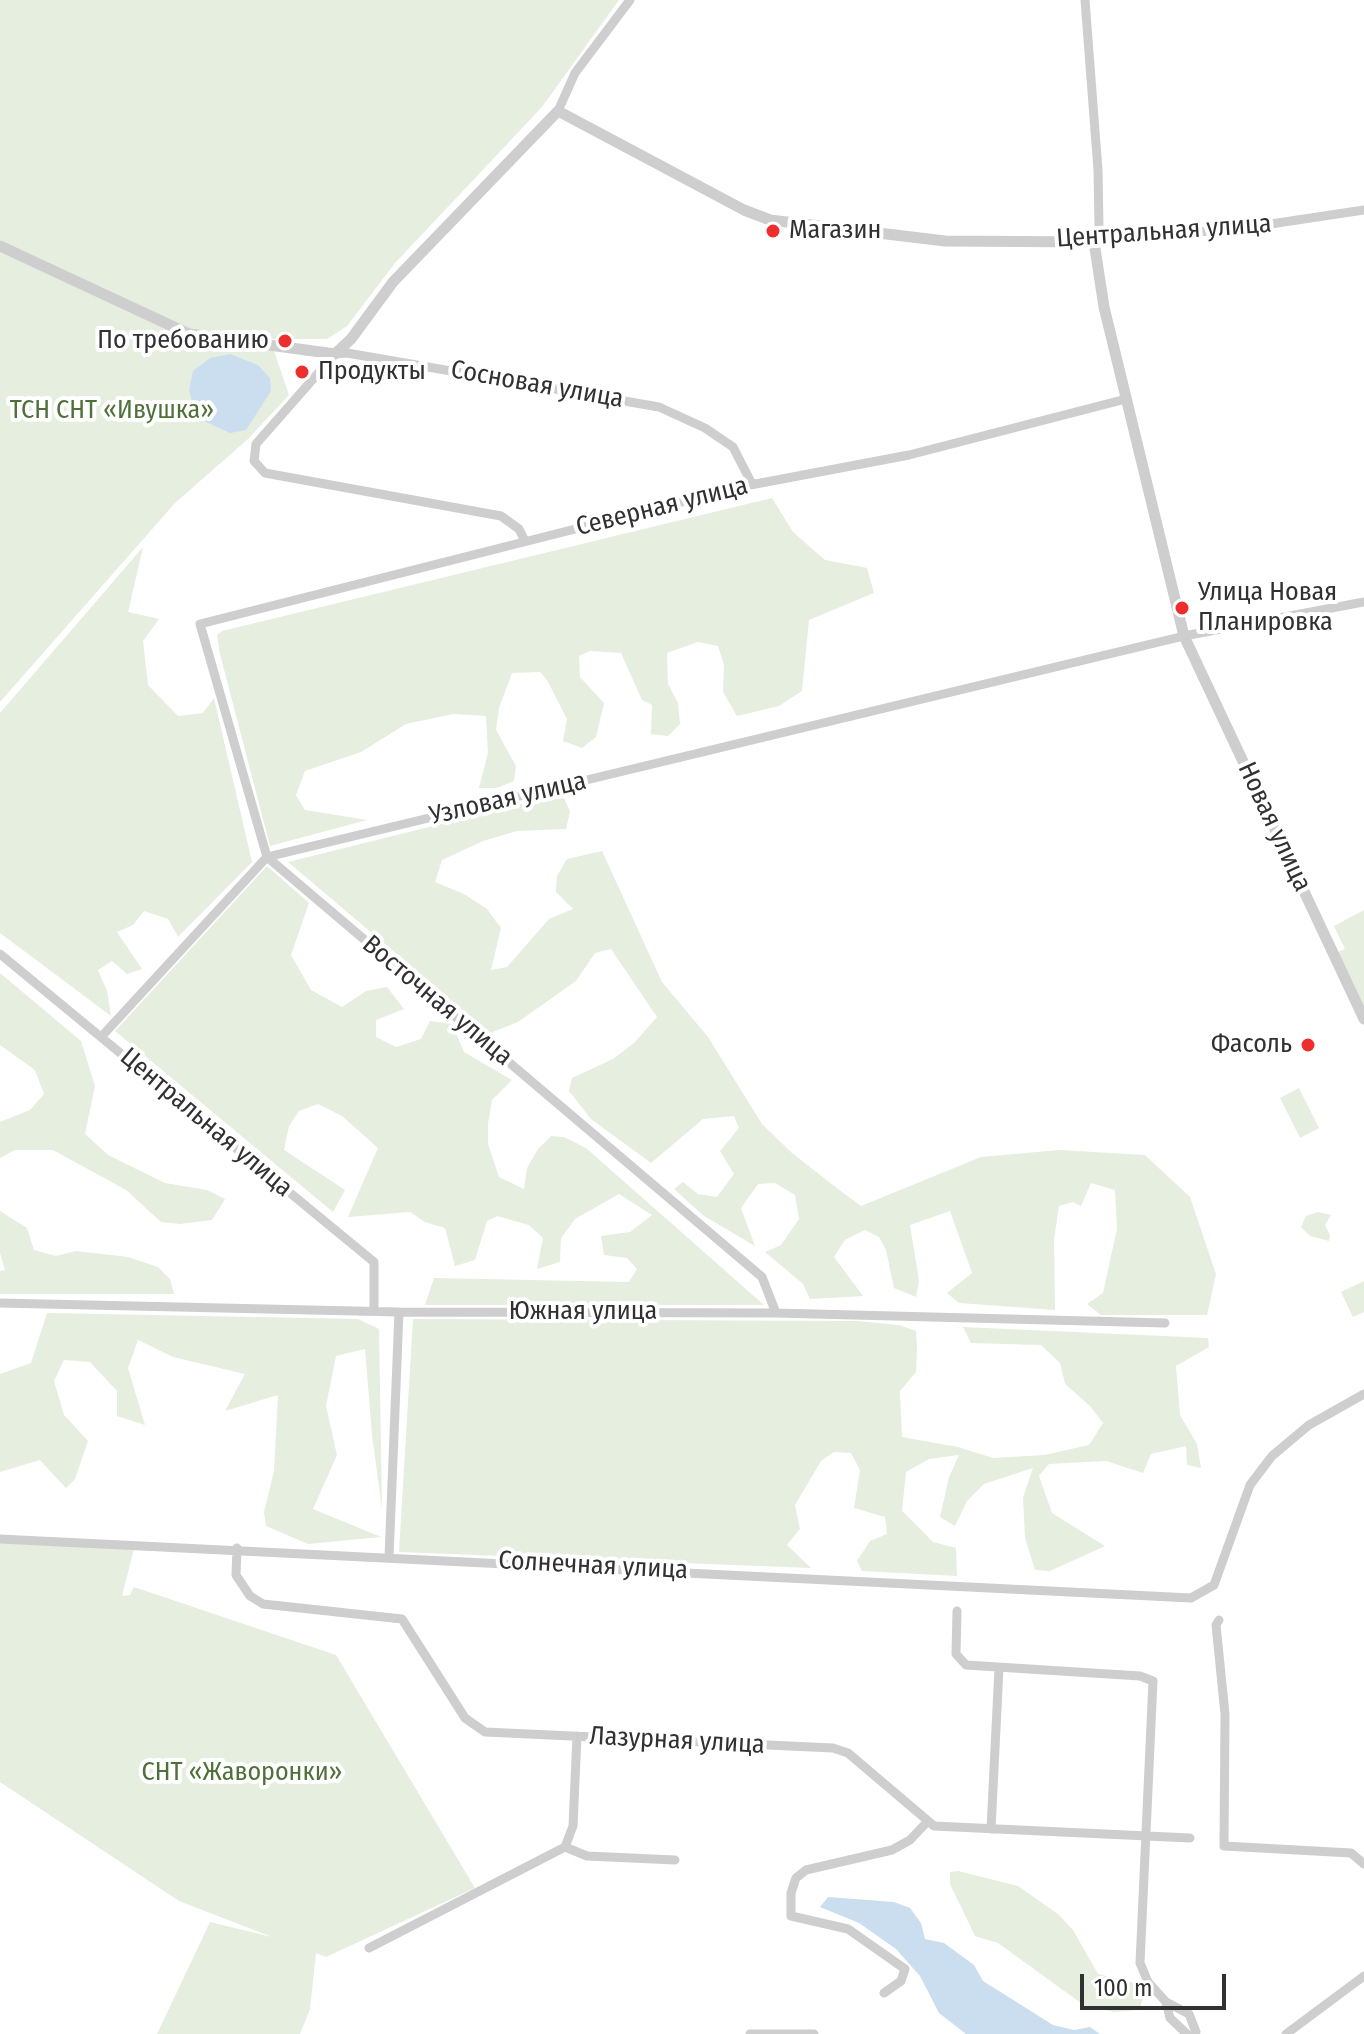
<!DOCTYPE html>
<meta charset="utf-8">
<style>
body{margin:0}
#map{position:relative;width:1364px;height:2034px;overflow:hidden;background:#fff;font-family:"Fira Sans Condensed",sans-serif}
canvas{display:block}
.scale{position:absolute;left:1080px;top:1974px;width:146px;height:36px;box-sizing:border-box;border:4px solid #313131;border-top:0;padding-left:10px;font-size:24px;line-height:28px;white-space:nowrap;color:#313131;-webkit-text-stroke:6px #fff;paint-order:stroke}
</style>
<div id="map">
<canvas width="1364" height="2034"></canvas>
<div class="scale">100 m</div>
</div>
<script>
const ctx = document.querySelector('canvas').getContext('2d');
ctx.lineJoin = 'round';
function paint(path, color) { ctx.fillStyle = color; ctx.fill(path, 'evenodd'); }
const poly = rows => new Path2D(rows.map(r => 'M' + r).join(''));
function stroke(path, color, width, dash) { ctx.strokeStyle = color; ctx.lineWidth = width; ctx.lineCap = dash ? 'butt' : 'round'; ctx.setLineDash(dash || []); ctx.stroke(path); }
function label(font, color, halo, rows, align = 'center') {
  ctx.font = font + ' "Fira Sans Condensed",sans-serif'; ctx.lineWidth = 8; ctx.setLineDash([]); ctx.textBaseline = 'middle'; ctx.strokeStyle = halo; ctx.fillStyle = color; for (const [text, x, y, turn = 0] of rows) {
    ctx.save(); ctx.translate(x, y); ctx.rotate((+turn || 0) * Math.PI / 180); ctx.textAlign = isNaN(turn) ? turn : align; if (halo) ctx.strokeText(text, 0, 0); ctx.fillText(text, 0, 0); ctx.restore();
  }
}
paint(poly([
 [0,0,619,0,542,107,395,263,347,326,327,339,270,339,289,395,248,439,175,503,0,702],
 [772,498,793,532,825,560,867,568,874,593,809,620,802,691,779,706,737,716,723,692,724,665,718,646,698,642,667,653,668,684,678,703,680,724,668,736,651,734,652,705,642,700,621,653,590,651,579,656,580,677,604,703,596,737,582,748,563,741,567,719,547,680,540,672,512,673,499,708,496,730,516,766,514,781,497,788,479,788,488,753,486,716,453,714,406,724,361,752,305,771,296,795,305,810,367,820,270,846,220,654,217,635,222,631],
 [143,547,128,612,159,619,143,641,148,685,178,716,203,713,214,698,252,862,178,937,168,919,144,911,133,925,117,932,142,969,127,974,112,961,98,970,107,991,111,1016,0,933,0,713],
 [562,794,570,811,566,829,517,831,483,841,442,860,435,882,464,894,487,909,501,928,491,970,507,967,549,919,573,909,556,892,557,876,567,859,602,851,662,982,708,1037,762,1124,792,1153,838,1189,861,1206,981,1157,1059,1150,1145,1155,1190,1197,1216,1274,1207,1315,1101,1315,1087,1304,1103,1293,1117,1229,1115,1190,1091,1183,1081,1206,1073,1202,1059,1206,1054,1240,1055,1310,959,1303,947,1293,972,1273,950,1211,910,1225,919,1281,916,1297,894,1288,886,1250,879,1237,865,1230,845,1240,834,1257,863,1296,810,1299,803,1284,765,1252,781,1245,799,1219,795,1195,775,1183,758,1184,741,1208,755,1246,704,1216,674,1189,683,1182,698,1194,717,1197,734,1174,720,1151,739,1128,734,1116,703,1119,651,1163,591,1119,569,1091,572,1078,613,1059,634,1043,657,1017,611,949,595,953,576,981,518,1022,490,1033,288,862],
 [267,866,309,903,291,955,311,990,342,1007,366,991,387,987,404,1009,376,1020,376,1037,396,1047,421,1039,430,1021,452,1024,464,1052,512,1080,492,1100,488,1124,488,1144,499,1177,524,1189,527,1168,538,1149,551,1136,564,1137,586,1148,764,1305,425,1305,434,1278,629,1282,637,1269,627,1258,604,1255,601,1236,630,1232,652,1215,619,1194,575,1219,561,1238,560,1262,537,1269,543,1238,529,1225,497,1216,487,1221,475,1260,455,1266,445,1228,425,1222,410,1212,348,1217,378,1148,342,1116,318,1104,299,1111,289,1126,284,1150,345,1190,333,1212,115,1031],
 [1364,910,1364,1009,1338,952,1345,949,1334,926],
 [0,973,81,1041,95,1086,85,1134,108,1155,165,1183,207,1190,225,1199,212,1220,180,1224,161,1222,126,1190,53,1150,15,1150,0,1158,0,1122,30,1110,44,1094,35,1070,0,1045],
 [1299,1088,1319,1128,1300,1138,1280,1098],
 [0,1211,27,1228,34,1250,56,1256,76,1251,128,1257,158,1267,170,1279,174,1294,0,1294,0,1271,5,1270,0,1253],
 [1318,1212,1331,1215,1325,1225,1330,1235,1329,1241,1310,1236,1301,1227,1306,1216],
 [1364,1281,1364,1312,1353,1317,1341,1292],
 [47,1313,358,1319,379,1329,382,1509,372,1435,365,1349,336,1356,326,1406,337,1455,313,1509,381,1537,308,1544,266,1526,264,1512,274,1471,278,1395,225,1411,245,1374,173,1357,138,1340,128,1368,145,1425,117,1416,117,1391,90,1362,64,1360,54,1381,64,1415,88,1441,75,1479,66,1488,40,1460,0,1472,0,1374,31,1363],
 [413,1319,856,1321,899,1325,916,1331,917,1348,916,1372,900,1391,902,1437,958,1447,993,1458,1044,1455,1089,1445,1103,1423,1090,1406,1065,1384,1060,1363,1041,1345,971,1343,963,1327,1208,1338,1209,1347,1176,1366,1180,1415,1197,1444,1201,1468,1187,1465,1186,1446,1151,1454,1143,1473,1106,1461,1049,1464,1039,1476,1052,1513,1105,1546,1050,1571,1035,1570,1025,1538,1023,1497,1033,1468,984,1484,967,1501,955,1526,940,1517,949,1477,959,1455,929,1459,906,1472,902,1511,933,1542,956,1548,957,1576,862,1571,857,1561,870,1541,887,1534,885,1517,854,1508,860,1470,851,1453,834,1452,821,1461,795,1505,800,1529,787,1545,811,1568,399,1552],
 [0,1543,134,1549,122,1596,130,1595,134,1587,336,1655,475,1888,326,1957,316,1953,310,2009,300,2034,157,2034,210,1922,272,1937,179,1901,0,1782],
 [958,1871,1018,1886,1058,1914,1073,1930,1098,1974,1139,1984,1144,1996,1139,2010,1114,2012,1085,2006,998,1943,975,1936,950,1884,950,1872]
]), '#e6eedf');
paint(poly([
 [230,354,258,365,270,378,271,391,246,430,230,433,206,422,194,410,189,390,193,371,210,358],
 [828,1897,894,1902,910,1908,921,1923,925,1939,944,1943,974,1965,983,1981,1053,2025,1074,2030,1090,2027,1100,2034,966,2034,939,2013,920,1976,896,1949,859,1923,820,1907]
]), '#cadeef');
stroke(poly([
 [1085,0,1098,170,1099,227,1094,242],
 [558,111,575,73,630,0],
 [1094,242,1251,227,1364,210],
 [525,541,519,529,501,516,265,473,254,461,256,444,335,354,347,353,659,407,705,428,733,447,752,484],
 [0,954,374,1262,374,1311],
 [102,1036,267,857,1184,636,1364,602],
 [0,1303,399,1312,776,1313,1165,1323],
 [776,1313,762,1277,267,857,200,624,745,486,909,455,1126,399],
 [0,1539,1191,1598,1214,1585,1250,1485,1272,1456,1309,1425,1364,1394],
 [237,1548,236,1575,250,1596,263,1604,402,1619,465,1718,485,1732,833,1748,848,1753,934,1826,1190,1838],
 [389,1557,399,1312],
 [957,1611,956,1654,966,1665,1140,1676,1153,1681,1140,1963,1148,1982,1166,2002,1170,2018,1187,2034],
 [1219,1620,1216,1625,1225,1714,1224,1846,1351,1853,1364,1864],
 [991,1829,999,1668],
 [565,1847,587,1856,675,1860],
 [369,1948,565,1847,573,1826,577,1736],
 [884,1993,901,1981,905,1969,848,1929,791,1916,791,1893,796,1878,806,1870,892,1850,910,1840,927,1822],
 [1166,2002,1189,2014,1196,2032,1194,2034],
 [750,2034,814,2034],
 [1286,2034,1364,1976]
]), '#cecece', 9);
stroke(poly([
 [0,246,189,334,335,354,351,339,393,282,558,111,744,210,770,220,945,241,1094,242,1104,307,1184,636,1364,1019]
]), '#cecece', 11);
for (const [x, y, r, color] of [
 [773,231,8,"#ee2d2d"],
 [285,341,8,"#ee2d2d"],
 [302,372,8,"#ee2d2d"],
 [1182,608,8,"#ee2d2d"],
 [1308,1045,8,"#ee2d2d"]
]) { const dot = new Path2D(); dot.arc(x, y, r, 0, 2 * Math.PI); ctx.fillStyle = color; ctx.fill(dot); stroke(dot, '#fff', 3); }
label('26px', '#313131', '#fff', [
 ["Магазин",789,231],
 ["По требованию",269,341,"right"],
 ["Продукты",318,372],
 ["Улица Новая",1198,593],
 ["Планировка",1198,623],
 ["Фасоль",1292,1045,"right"]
], 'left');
label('26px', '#313131', '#fff', [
 ["Центральная улица",1164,232,-4],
 ["Сосновая улица",537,385,10],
 ["Северная улица",662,507,-14],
 ["Узловая улица",508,799,-13],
 ["Новая улица",1274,827,65],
 ["Восточная улица",437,1001,40],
 ["Центральная улица",206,1123,40],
 ["Южная улица",583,1312],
 ["Солнечная улица",593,1566,3],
 ["Лазурная улица",677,1741,3]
]);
label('26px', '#50703b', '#fff', [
 ["ТСН СНТ «Ивушка»",112,411],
 ["СНТ «Жаворонки»",242,1773]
]);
</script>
